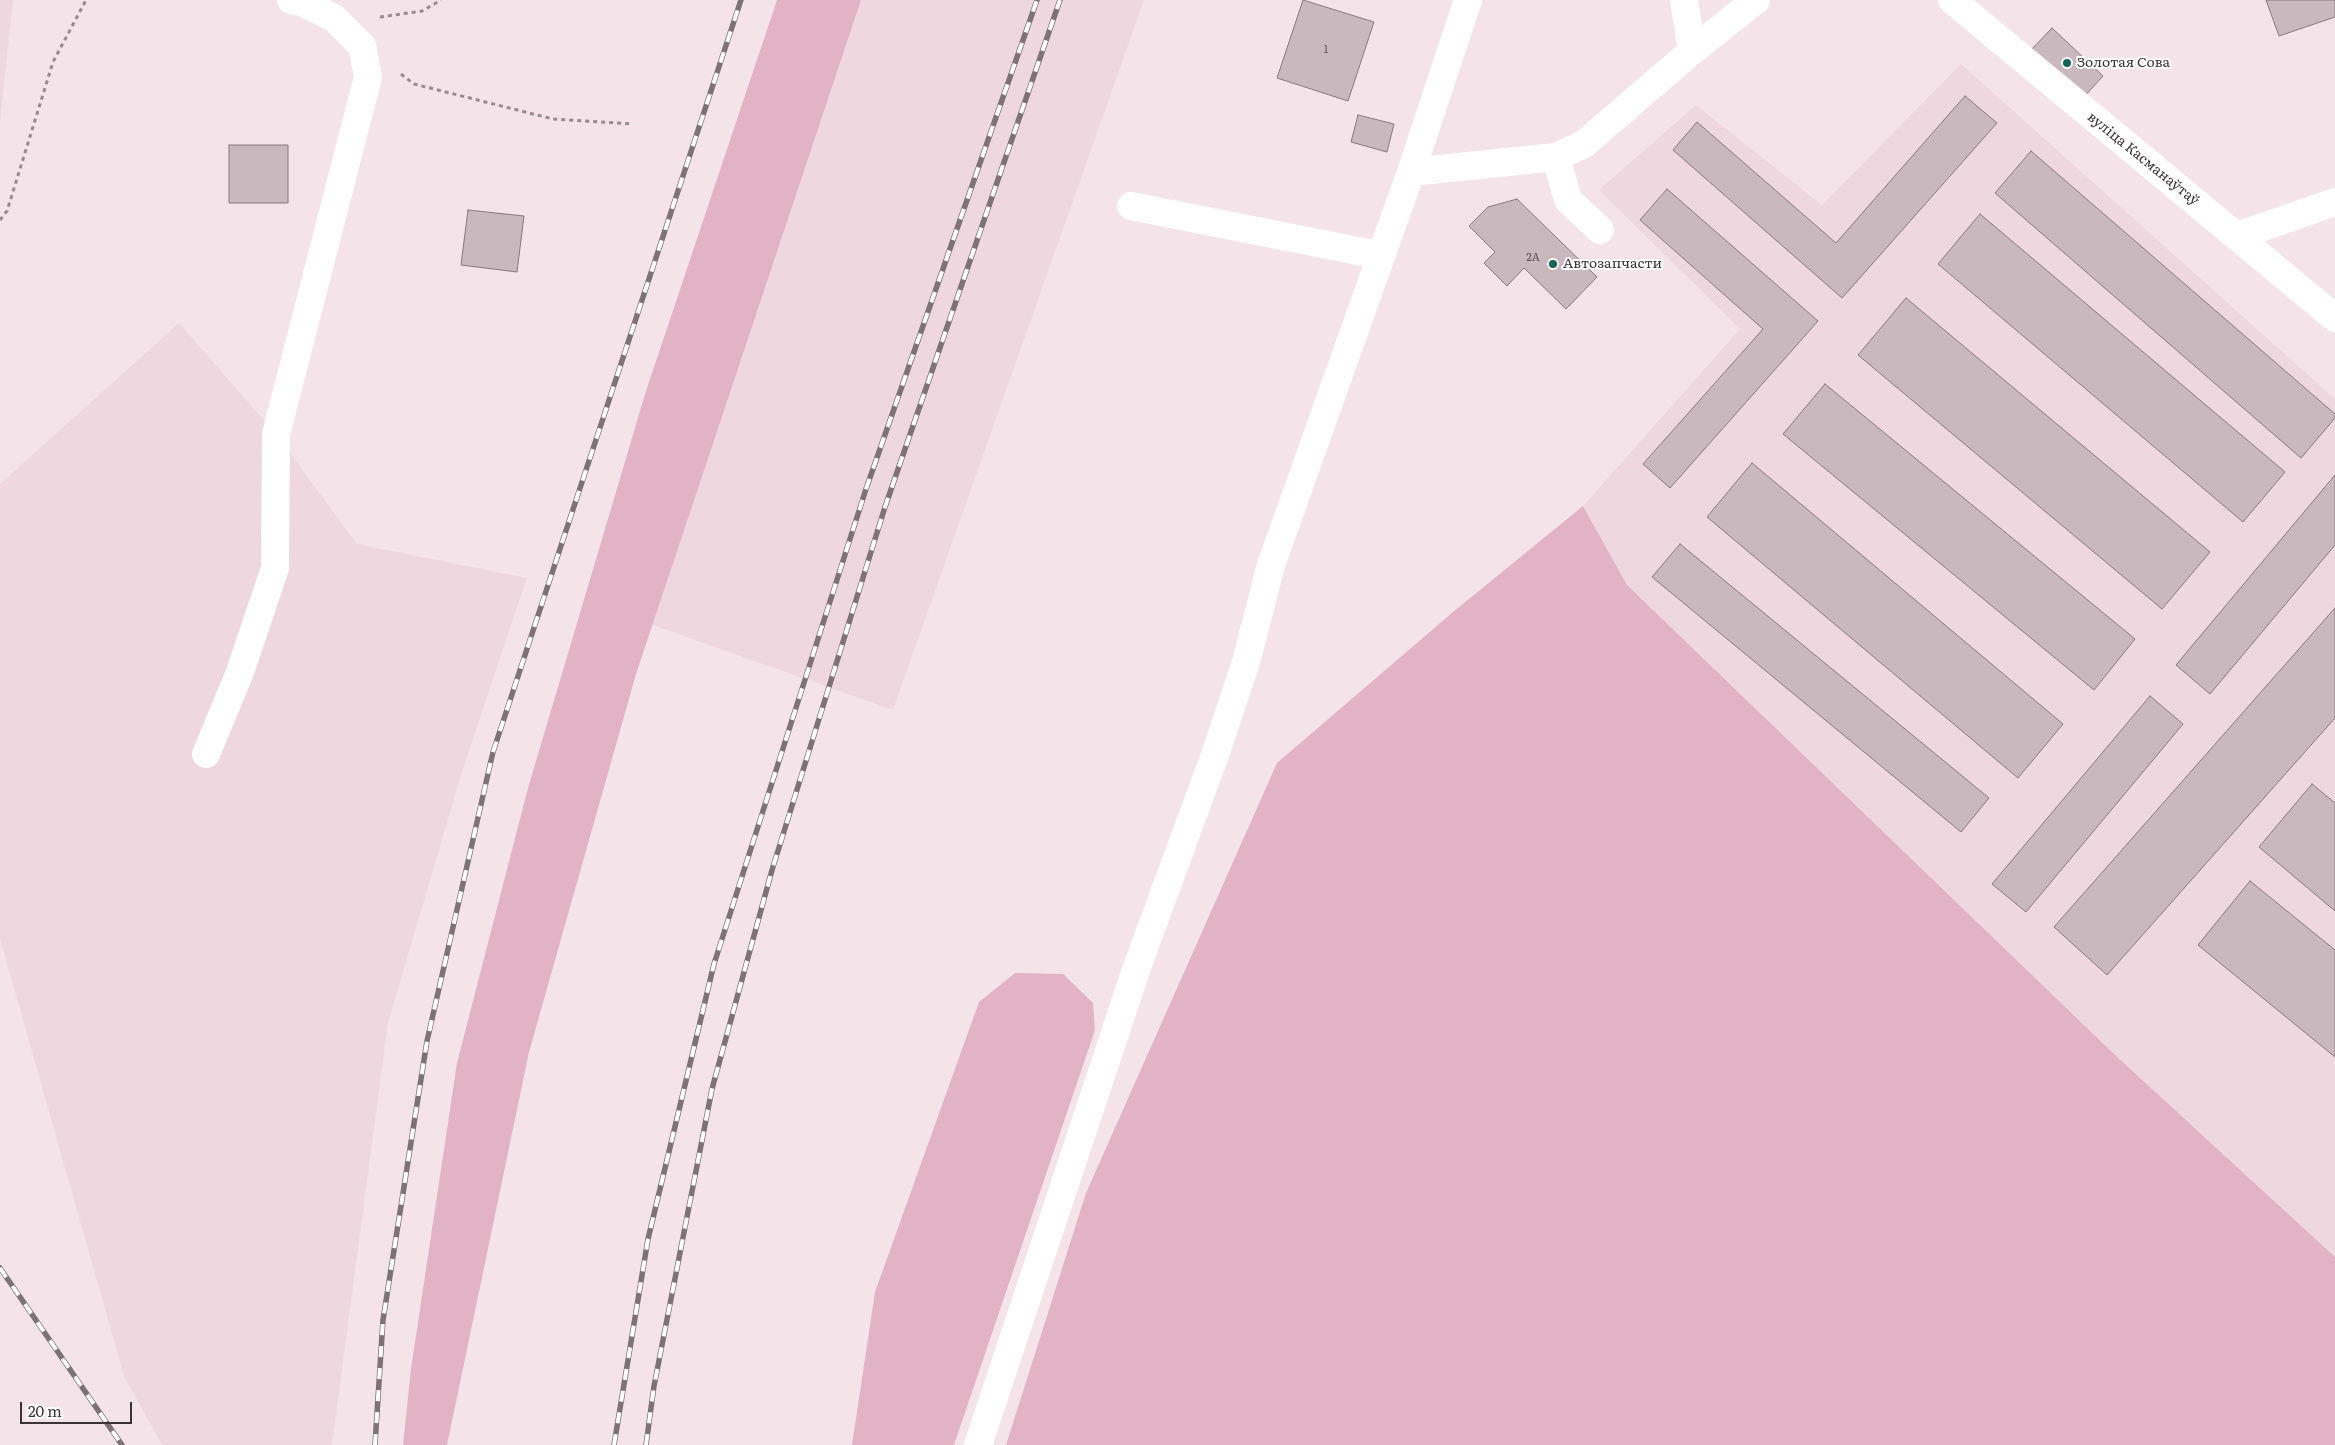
<!DOCTYPE html>
<meta charset="utf-8">
<style>
body{margin:0}
#map{position:relative;width:2335px;height:1445px;overflow:hidden;background:#f4e4ea;font-family:Literata,serif}
canvas{display:block}
.scale{position:absolute;left:20px;top:1402px;width:112px;height:22px;box-sizing:border-box;border:2px solid #3a3436;border-top:0;padding-left:6px;font-size:15px;line-height:18px;white-space:nowrap;color:#3a3436;-webkit-text-stroke:4px #fff;paint-order:stroke}
</style>
<div id="map">
<canvas width="2335" height="1445"></canvas>
<div class="scale">20 m</div>
</div>
<script>
const ctx = document.querySelector('canvas').getContext('2d');
ctx.lineJoin = 'round';
function paint(path, color) { ctx.fillStyle = color; ctx.fill(path, 'evenodd'); }
const poly = rows => new Path2D(rows.map(r => 'M' + r).join(''));
function stroke(path, color, width, dash) { ctx.strokeStyle = color; ctx.lineWidth = width; ctx.lineCap = dash ? 'butt' : 'round'; ctx.setLineDash(dash || []); ctx.stroke(path); }
function label(font, color, halo, rows, align = 'center') {
  ctx.font = font + ' Literata,serif'; ctx.lineWidth = 4; ctx.setLineDash([]); ctx.textBaseline = 'middle'; ctx.strokeStyle = halo; ctx.fillStyle = color; for (const [text, x, y, turn = 0] of rows) {
    ctx.save(); ctx.translate(x, y); ctx.rotate((+turn || 0) * Math.PI / 180); ctx.textAlign = isNaN(turn) ? turn : align; if (halo) ctx.strokeText(text, 0, 0); ctx.fillText(text, 0, 0); ctx.restore();
  }
}
paint(poly([
 [0,0,13,0,0,123],
 [826,0,1144,0,893,710,610,610],
 [1961,64,2335,399,2335,1257,2114,1054,1627,585,1583,506,1740,329,1599,190,1696,105,1822,205],
 [179,323,276,434,357,544,527,578,462,772,388,1023,332,1445,162,1445,124,1376,0,939,0,484]
]), '#efd7e0');
paint(poly([
 [777,0,861,0,636,674,529,1052,447,1445,403,1445,411,1369,457,1063,528,788,646,391],
 [1583,506,1627,585,2114,1054,2335,1257,2335,1445,1006,1445,1086,1193,1277,763,1453,612],
 [1015,973,1063,974,1093,1003,1095,1030,954,1445,852,1445,875,1292,979,1002]
]), '#e1b3c4');
const building = poly([
 [1303,0,1374,22,1348,101,1277,78,1303,0],
 [2266,0,2335,0,2335,17,2279,36,2266,0],
 [2052,28,2103,76,2082,99,2031,50,2052,28],
 [1965,96,1997,123,1842,298,1673,150,1697,122,1836,243,1965,96],
 [1358,115,1394,124,1387,152,1351,142,1358,115],
 [229,145,288,145,288,203,229,203,229,145],
 [2031,151,2335,414,2335,418,2301,458,1995,193,2031,151],
 [1667,189,1818,321,1670,488,1643,464,1763,329,1640,220,1667,189],
 [1517,199,1597,277,1566,309,1524,268,1507,286,1484,263,1495,252,1469,226,1488,207,1517,199],
 [468,210,524,216,517,272,461,265,468,210],
 [1980,214,2285,472,2243,522,1938,264,1980,214],
 [1906,298,2210,552,2162,609,1858,355,1906,298],
 [1825,384,2135,639,2094,690,1783,434,1825,384],
 [1752,463,2063,724,2018,778,1707,517,1752,463],
 [2335,475,2335,545,2210,694,2176,665,2335,475],
 [1680,544,1989,798,1961,832,1652,577,1680,544],
 [2335,608,2335,718,2107,975,2054,927,2335,608],
 [2150,696,2183,724,2026,912,1992,884,2150,696],
 [2312,784,2335,803,2335,911,2259,847,2312,784],
 [2250,881,2335,950,2335,1057,2198,945,2250,881]
]);
paint(building, '#c9b9bf');
stroke(building, '#88797e', 1);
stroke(poly([
 [380,17,422,11,441,0],
 [401,74,414,84,553,119,632,124],
 [0,220,7,211,53,62,86,0]
]), '#968b8f', 3, [4, 4]);
stroke(poly([
 [1684,0,1692,51],
 [1952,0,2335,318],
 [1556,157,1568,200,1600,230],
 [1411,172,1556,157,1584,144,1692,51,1756,0],
 [1131,206,1373,254,1381,257],
 [2237,236,2335,202],
 [206,754,240,672,275,568,276,434,368,77,362,46,334,18,301,2,291,0],
 [978,1445,1137,967,1216,752,1246,662,1271,565,1411,172,1468,0]
]), '#fff', 28);
const rail = poly([
 [0,1268,122,1445],
 [375,1445,383,1320,427,1041,493,752,741,0],
 [614,1445,648,1239,714,964,866,489,1037,0],
 [646,1445,654,1386,712,1089,772,870,885,507,1060,0]
]);
stroke(rail, '#7d7376', 5.5);
stroke(rail, '#fff', 4, [11]);
for (const [x, y, r, color] of [
 [2067,63,5,"#186359"],
 [1553,264,5,"#186359"]
]) { const dot = new Path2D(); dot.arc(x, y, r, 0, 2 * Math.PI); ctx.fillStyle = color; ctx.fill(dot); stroke(dot, '#fff', 2); }
label('11px', '#5e5558', null, [
 ["1",1326,50],
 ["2А",1533,258]
]);
label('14px', '#3a3436', '#fff', [
 ["Золотая Сова",2077,63],
 ["Автозапчасти",1563,264]
], 'left');
label('14px', '#3a3436', '#fff', [
 ["вуліца Касманаўтаў",2143,159,39]
]);
</script>
